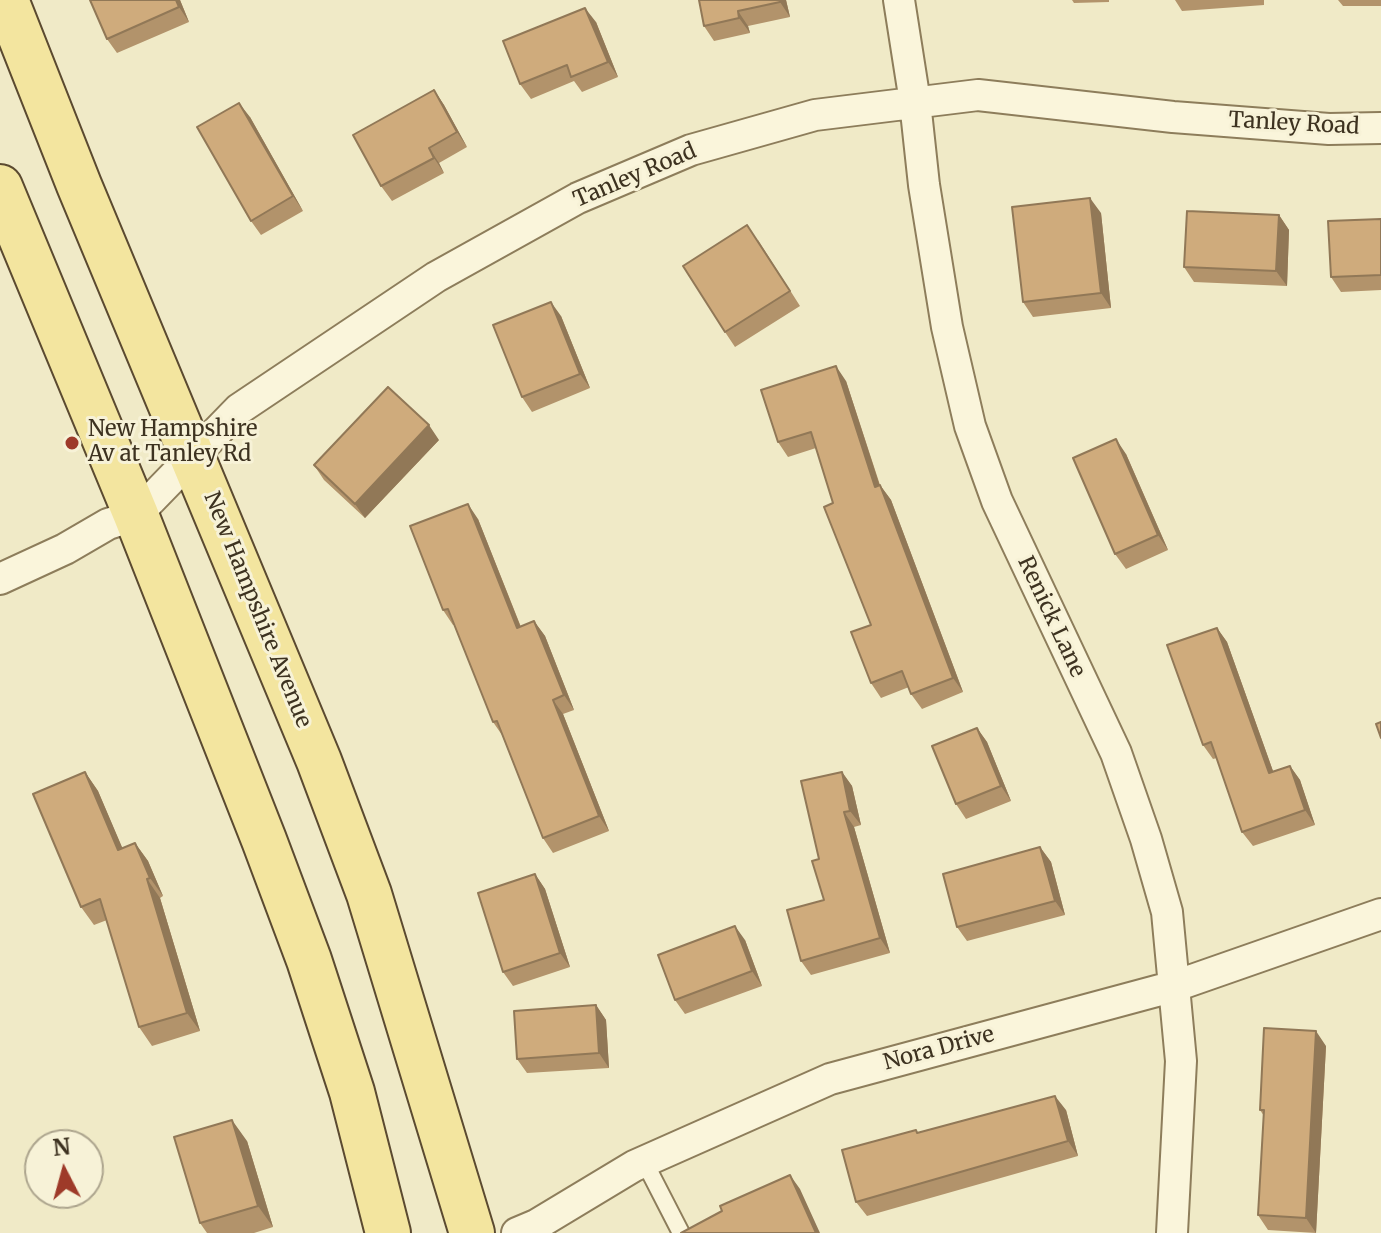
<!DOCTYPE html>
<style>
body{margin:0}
#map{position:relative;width:1381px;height:1233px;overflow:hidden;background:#f0eac7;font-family:Merriweather,serif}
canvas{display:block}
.north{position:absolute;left:24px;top:1129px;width:80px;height:80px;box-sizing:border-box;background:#f7f2d7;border:2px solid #ada58e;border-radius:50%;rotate:354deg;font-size:22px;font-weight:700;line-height:32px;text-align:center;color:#3d3220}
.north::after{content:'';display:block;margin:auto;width:28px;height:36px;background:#9e3a29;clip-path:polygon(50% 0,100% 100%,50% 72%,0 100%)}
</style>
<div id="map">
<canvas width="1381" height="1233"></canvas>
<div class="north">N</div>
</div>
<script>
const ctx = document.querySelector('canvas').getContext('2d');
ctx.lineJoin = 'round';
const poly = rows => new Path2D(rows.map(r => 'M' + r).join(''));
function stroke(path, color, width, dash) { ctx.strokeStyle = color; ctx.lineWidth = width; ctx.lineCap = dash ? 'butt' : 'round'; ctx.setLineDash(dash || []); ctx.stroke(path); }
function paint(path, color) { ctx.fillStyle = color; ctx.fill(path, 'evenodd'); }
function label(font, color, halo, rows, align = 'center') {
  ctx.font = font + ' Merriweather,serif'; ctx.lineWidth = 6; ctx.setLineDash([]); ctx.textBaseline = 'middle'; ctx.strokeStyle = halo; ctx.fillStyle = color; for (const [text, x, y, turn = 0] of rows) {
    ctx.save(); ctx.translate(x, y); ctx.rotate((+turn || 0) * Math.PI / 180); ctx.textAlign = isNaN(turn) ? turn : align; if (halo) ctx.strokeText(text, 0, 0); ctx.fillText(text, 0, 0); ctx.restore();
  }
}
const service = poly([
 [644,1161,681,1233]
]);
const minor = poly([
 [899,0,915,102,924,185,947,327,970,426,997,501,1116,753,1146,839,1167,912,1181,1061,1172,1233],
 [0,579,65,549,108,524,136,515,239,409,436,277,578,198,691,150,815,115,978,95,1173,117,1329,129,1381,128],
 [517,1233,536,1225,634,1166,830,1079,1175,986,1381,914]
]);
const primary = poly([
 [6,0,79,185,319,761,369,894,472,1233],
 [0,187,136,515,264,840,309,960,352,1092,388,1233]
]);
stroke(service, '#8d7d5b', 20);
stroke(minor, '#8d7d5b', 34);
stroke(primary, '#5b4a30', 48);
stroke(service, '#faf5db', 16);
stroke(minor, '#faf5db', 30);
stroke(primary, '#f3e59f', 44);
paint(poly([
 [90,0,180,0,189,22,117,53,107,39],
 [699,0,786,0,790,17,748,26,750,33,714,41,704,26],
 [1072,0,1109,0,1109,2,1074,3],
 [1175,0,1264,0,1264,5,1182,11],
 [1338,0,1381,0,1381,6,1343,6],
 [596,22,618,77,582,92,574,81,531,99,520,84],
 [434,90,444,105,467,147,439,163,444,173,392,201,381,186],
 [250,117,303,211,261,235,251,221],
 [1101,213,1111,308,1033,317,1023,302],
 [1279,215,1289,230,1287,286,1194,282,1184,267],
 [1381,219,1381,290,1341,292,1331,277],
 [758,240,800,306,735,347,725,332],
 [561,316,590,388,532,412,522,397],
 [846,381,880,485,891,500,963,692,922,709,911,694,909,687,881,698,871,683,871,625,816,448,788,457,778,442],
 [439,440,365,518,324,480,314,465],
 [1126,454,1168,550,1126,569,1115,554],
 [478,519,521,627,534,621,545,636,574,710,563,714,609,831,553,853,543,838,502,735,493,722,454,625,453,625,443,610],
 [1217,628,1227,642,1273,771,1290,766,1300,780,1315,825,1253,846,1242,832,1217,758,1213,759,1203,745],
 [977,728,987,742,1011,801,966,819,956,804],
 [85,772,98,791,122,848,135,843,148,861,163,896,160,898,200,1031,152,1046,139,1027,107,920,94,925,81,907],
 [842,772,852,786,861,825,854,827,890,953,811,975,801,961,824,900],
 [1040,847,1051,862,1065,915,967,941,957,927],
 [535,874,545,889,570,967,513,986,503,972],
 [745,940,762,986,685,1014,675,1000],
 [596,1005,606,1020,609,1068,527,1073,517,1059],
 [1326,1046,1316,1233,1268,1230,1258,1215,1264,1116,1260,1110],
 [1066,1110,1078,1156,867,1216,856,1202,918,1133],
 [247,1141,273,1227,254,1233,207,1233,200,1223]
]), '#b2936b');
paint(poly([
 [176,0,180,0,189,22,179,7],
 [779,0,786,0,790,17,780,2],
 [585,8,596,22,618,77,608,62],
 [738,11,748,26,750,33,739,18],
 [434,90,444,105,467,147,457,132],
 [239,103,250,117,303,211,293,196],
 [429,148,439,163,444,173,434,158],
 [1090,198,1101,213,1111,308,1101,293],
 [1279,215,1289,230,1287,286,1276,271],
 [551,302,561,316,590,388,580,374],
 [836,366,846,381,885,502,875,487],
 [429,425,439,440,365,518,355,504],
 [1116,439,1126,454,1168,550,1158,535],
 [880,485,891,500,963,692,953,678],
 [468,504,478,519,527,643,517,628],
 [534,621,545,636,574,710,564,695],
 [1217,628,1227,642,1279,788,1269,773],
 [553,700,563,714,609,831,599,816],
 [977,728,987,742,1011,801,1001,786],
 [1290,766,1300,780,1315,825,1305,810],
 [85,772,98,791,131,868,118,850],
 [842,772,852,786,861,825,850,811],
 [844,812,854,827,890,953,880,938],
 [135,843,148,861,163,896,150,878],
 [1040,847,1051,862,1065,915,1055,901],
 [535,874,545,889,570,967,560,953],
 [147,879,160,898,200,1031,187,1013],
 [735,926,745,940,762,986,752,971],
 [596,1005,606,1020,609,1068,599,1053],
 [1316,1031,1326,1046,1316,1233,1306,1218],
 [1055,1096,1066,1110,1078,1156,1068,1141],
 [232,1120,247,1141,273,1227,258,1206],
 [790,1175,800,1189,820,1233,816,1233]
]), '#917857');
const building = poly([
 [90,0,176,0,179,7,107,39,90,0],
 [699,0,779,0,780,2,738,11,739,18,704,26,699,0],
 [585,8,608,62,571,77,567,65,520,84,503,41,585,8],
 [434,90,457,132,429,148,434,158,381,186,353,135,434,90],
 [239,103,293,196,251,221,197,127,239,103],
 [1090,198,1101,293,1023,302,1012,207,1090,198],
 [1187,211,1279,215,1276,271,1184,267,1187,211],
 [1381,219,1381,275,1331,277,1328,221,1381,219],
 [747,225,790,291,725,332,683,266,747,225],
 [551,302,580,374,522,397,493,325,551,302],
 [836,366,875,487,880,485,953,678,911,694,902,671,871,683,851,632,871,625,824,507,833,503,811,432,778,442,761,390,836,366],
 [388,387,429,425,355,504,314,465,388,387],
 [1116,439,1158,535,1115,554,1073,458,1116,439],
 [468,504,517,628,534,621,564,695,553,700,599,816,543,838,497,721,493,722,448,609,443,610,410,526,468,504],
 [1217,628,1269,773,1290,766,1305,810,1242,832,1211,742,1203,745,1167,645,1217,628],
 [1381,722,1381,738,1376,724,1381,722],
 [977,728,1001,786,956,804,932,746,977,728],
 [85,772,118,850,135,843,150,878,147,879,187,1013,139,1027,100,899,81,907,33,794,85,772],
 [842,772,850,811,844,812,880,938,801,961,787,910,824,900,812,861,819,859,801,781,842,772],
 [1040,847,1055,901,957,927,943,874,1040,847],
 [535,874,560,953,503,972,478,893,535,874],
 [735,926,752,971,675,1000,658,955,735,926],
 [596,1005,599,1053,517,1059,514,1011,596,1005],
 [1264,1028,1316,1031,1306,1218,1258,1215,1264,1110,1260,1110,1264,1028],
 [1055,1096,1068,1141,856,1202,842,1150,916,1130,917,1133,1055,1096],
 [232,1120,258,1206,200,1223,174,1137,232,1120],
 [790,1175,816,1233,681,1233,722,1211,720,1206,790,1175]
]);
paint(building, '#cfab7c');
stroke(building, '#917857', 2);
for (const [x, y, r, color] of [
 [72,443,8,"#9e3a29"]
]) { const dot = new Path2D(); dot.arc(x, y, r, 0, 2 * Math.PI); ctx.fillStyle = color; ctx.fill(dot); stroke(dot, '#f7f2d7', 3); }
label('22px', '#3d3220', '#f7f2d7', [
 ["Tanley Road",1294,124,3],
 ["Tanley Road",635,176,-23],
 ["New Hampshire Avenue",257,610,68],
 ["Renick Lane",1051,617,65],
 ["Nora Drive",939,1049,-15]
]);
label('22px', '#3d3220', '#f7f2d7', [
 ["New Hampshire",88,430],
 ["Av at Tanley Rd",88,455]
], 'left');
</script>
